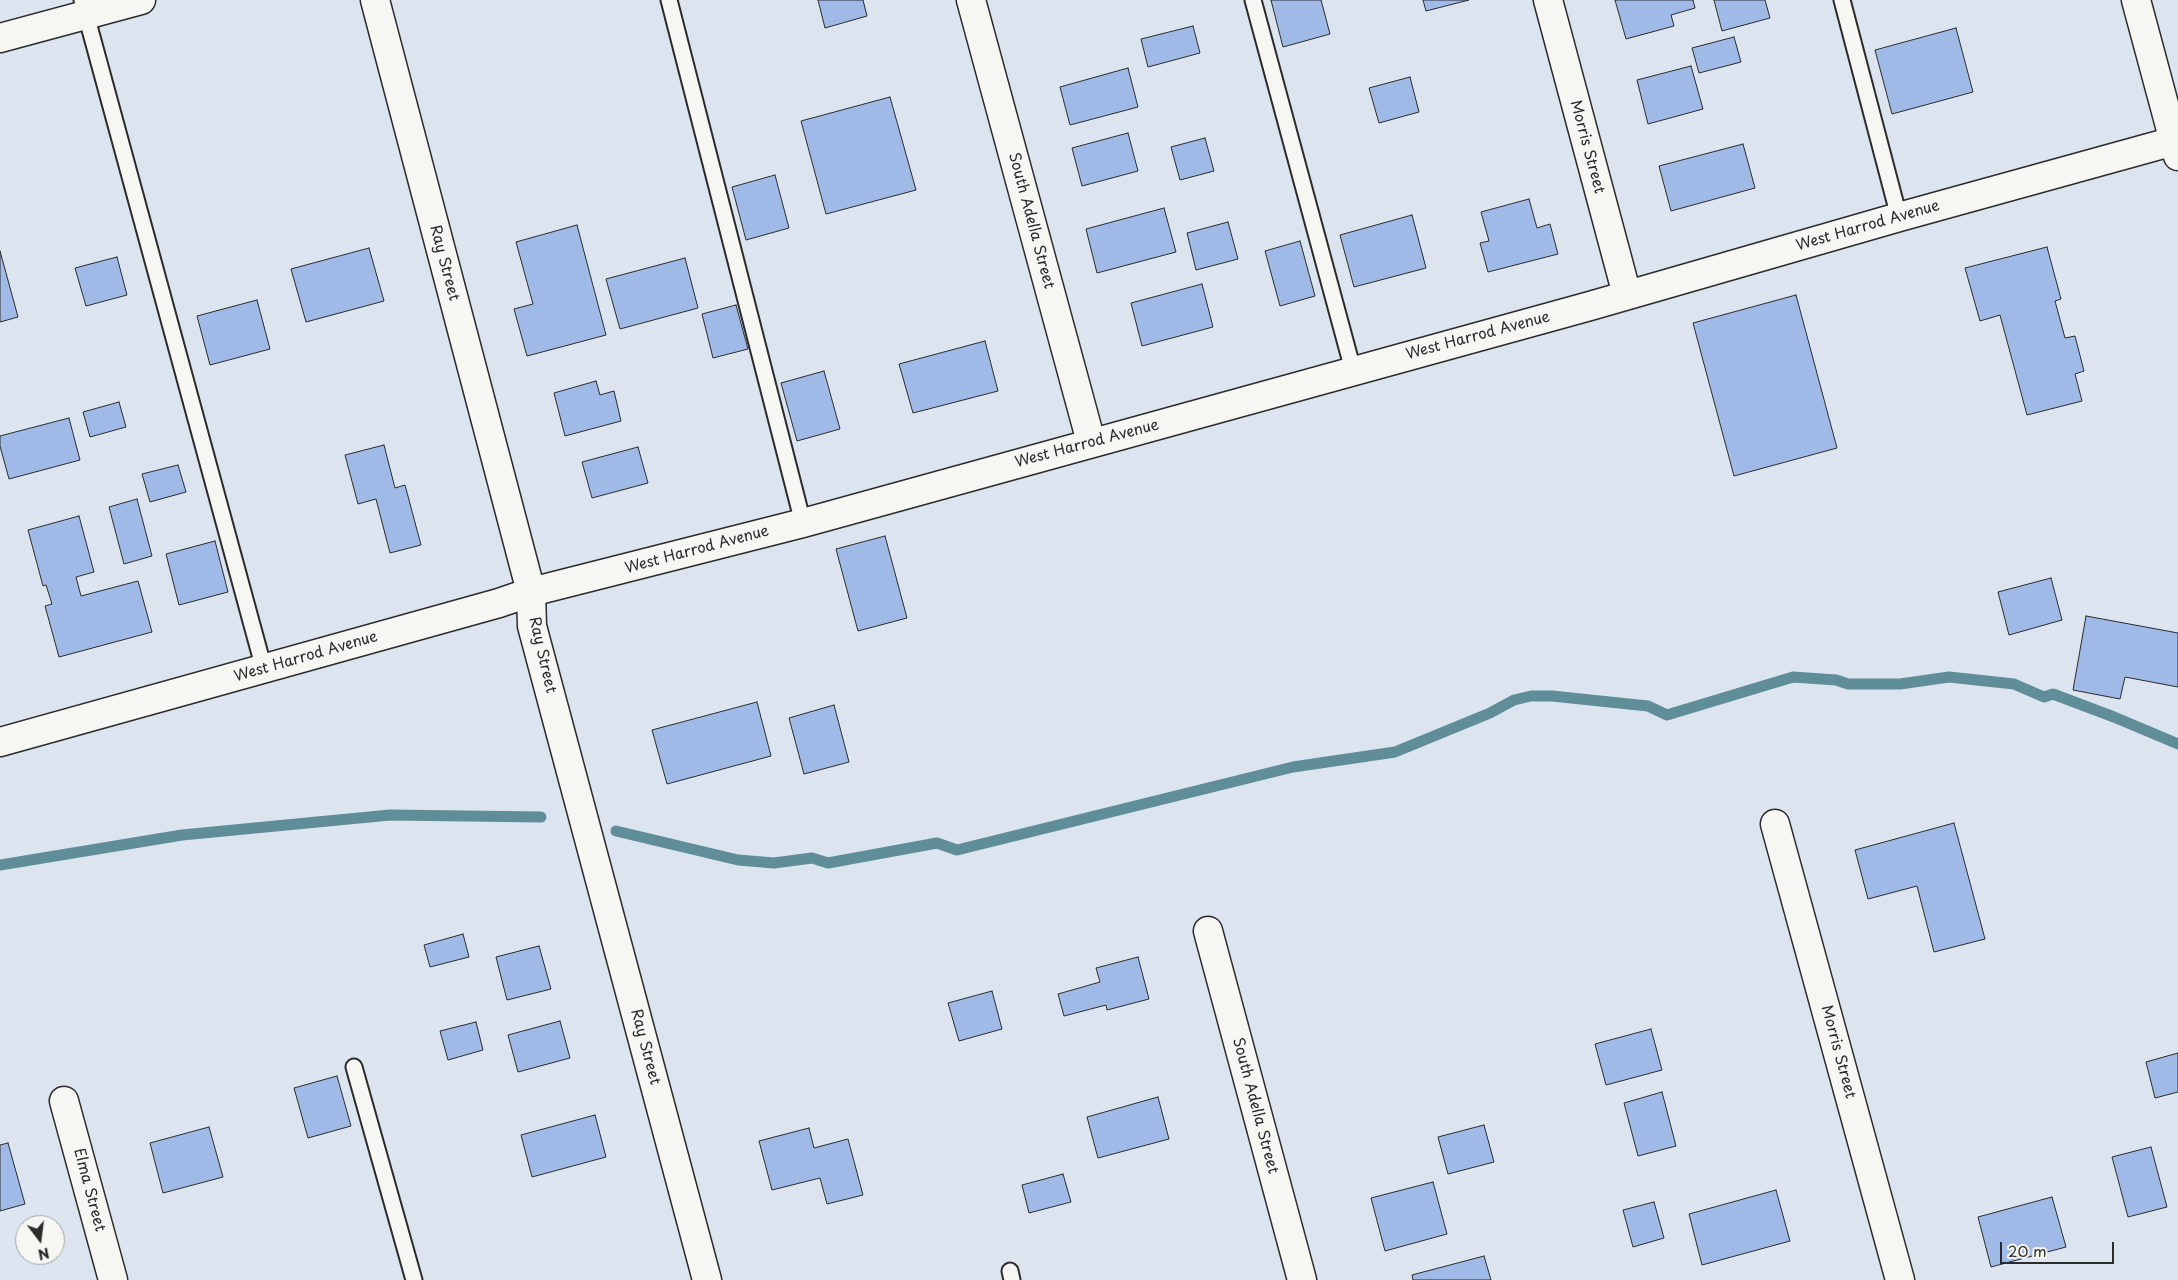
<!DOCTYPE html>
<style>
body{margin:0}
#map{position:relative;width:2178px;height:1280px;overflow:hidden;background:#dce4ef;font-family:"Playpen Sans",sans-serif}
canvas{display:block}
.north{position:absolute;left:15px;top:1215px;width:50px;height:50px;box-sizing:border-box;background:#f6f6f2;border:1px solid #a5a5a2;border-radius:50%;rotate:165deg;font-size:14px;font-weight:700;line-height:20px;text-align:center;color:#2b2b2b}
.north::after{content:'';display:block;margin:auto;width:18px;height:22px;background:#2b2b2b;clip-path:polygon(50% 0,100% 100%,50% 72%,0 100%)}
.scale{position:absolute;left:2000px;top:1242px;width:114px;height:22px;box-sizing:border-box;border:2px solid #2b2b2b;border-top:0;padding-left:6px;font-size:15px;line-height:18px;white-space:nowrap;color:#2b2b2b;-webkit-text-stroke:4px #f6f6f2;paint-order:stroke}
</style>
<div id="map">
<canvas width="2178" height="1280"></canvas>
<div class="north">N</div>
<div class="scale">20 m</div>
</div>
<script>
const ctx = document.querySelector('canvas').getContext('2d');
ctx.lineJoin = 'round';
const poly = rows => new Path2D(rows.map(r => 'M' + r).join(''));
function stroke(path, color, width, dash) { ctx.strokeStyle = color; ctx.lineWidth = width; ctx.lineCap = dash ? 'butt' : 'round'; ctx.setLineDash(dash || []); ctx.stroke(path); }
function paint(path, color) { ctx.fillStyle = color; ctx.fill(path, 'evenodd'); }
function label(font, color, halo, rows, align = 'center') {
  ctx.font = font + ' "Playpen Sans",sans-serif'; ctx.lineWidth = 5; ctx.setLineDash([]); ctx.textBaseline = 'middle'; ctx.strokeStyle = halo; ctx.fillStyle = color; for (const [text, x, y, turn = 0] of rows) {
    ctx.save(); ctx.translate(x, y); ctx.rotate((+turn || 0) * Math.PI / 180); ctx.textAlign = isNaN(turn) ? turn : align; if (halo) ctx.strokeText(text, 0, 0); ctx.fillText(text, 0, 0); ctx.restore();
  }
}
stroke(poly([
 [616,831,738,860,774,863,812,858,828,863,937,843,957,850,1293,767,1395,752,1490,713,1514,700,1531,696,1552,696,1648,706,1667,715,1793,677,1836,680,1848,684,1900,684,1949,677,2014,684,2044,697,2053,694,2114,717,2178,744],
 [0,865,182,835,390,815,541,817]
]), '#5f8e98', 11);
const building = poly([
 [818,0,863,0,867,16,825,28,818,0],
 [1271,0,1321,0,1330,34,1283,47,1271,0],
 [1423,0,1469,0,1426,11,1423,0],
 [1615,0,1693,0,1695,8,1671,15,1674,26,1626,39,1615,0],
 [1714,0,1765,0,1770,18,1722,31,1714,0],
 [1193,26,1200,53,1148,67,1141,39,1193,26],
 [1956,28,1973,92,1892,114,1875,50,1956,28],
 [1734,37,1741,62,1699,73,1692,48,1734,37],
 [1691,66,1703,109,1648,124,1637,80,1691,66],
 [1128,68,1138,107,1070,125,1060,87,1128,68],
 [1410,77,1419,112,1379,123,1369,88,1410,77],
 [890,97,916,190,826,214,801,121,890,97],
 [1128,133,1138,171,1082,186,1072,148,1128,133],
 [1205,138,1214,171,1180,180,1171,147,1205,138],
 [1743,144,1755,188,1671,211,1659,166,1743,144],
 [775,175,789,228,746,240,732,187,775,175],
 [1529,199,1537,228,1550,224,1558,254,1488,272,1480,243,1489,241,1481,212,1529,199],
 [1164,208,1176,252,1097,273,1086,229,1164,208],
 [1412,215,1426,268,1354,287,1340,235,1412,215],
 [1228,222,1238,259,1196,270,1187,233,1228,222],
 [577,225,606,335,527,356,514,309,533,304,516,242,577,225],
 [1300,241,1315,296,1280,306,1265,251,1300,241],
 [2047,247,2061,299,2055,301,2065,338,2075,336,2084,371,2075,374,2082,401,2027,415,2000,315,1980,321,1965,268,2047,247],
 [369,248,384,301,306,322,291,269,369,248],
 [0,251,18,317,0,322,0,251],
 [117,257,127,295,86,306,75,268,117,257],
 [685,258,698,308,620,329,606,279,685,258],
 [1202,284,1213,327,1142,346,1131,303,1202,284],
 [1796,295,1837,448,1734,476,1693,323,1796,295],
 [257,300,270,349,210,365,197,316,257,300],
 [736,305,748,349,713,358,702,314,736,305],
 [985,341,998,391,913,413,899,364,985,341],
 [824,371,840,429,797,441,781,383,824,371],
 [596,381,600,395,614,391,621,421,565,436,554,393,596,381],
 [119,402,126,427,90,437,83,412,119,402],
 [69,418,80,460,9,479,0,446,0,436,69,418],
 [384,445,395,488,405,485,421,545,390,553,376,499,358,504,345,455,384,445],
 [638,447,648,483,592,498,582,462,638,447],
 [178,465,186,492,150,502,142,474,178,465],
 [137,499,152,556,124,564,109,507,137,499],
 [79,516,94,572,76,577,81,596,138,581,152,632,59,657,45,606,52,604,46,585,43,586,28,530,79,516],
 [885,536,907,618,858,631,836,549,885,536],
 [215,541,228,592,179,605,166,554,215,541],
 [2051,578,2062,620,2009,635,1998,592,2051,578],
 [2086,616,2178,633,2178,687,2125,677,2120,699,2073,690,2086,616],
 [757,702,771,756,667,784,652,730,757,702],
 [834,705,849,762,804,774,789,718,834,705],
 [1954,823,1985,939,1934,952,1917,886,1868,899,1855,850,1954,823],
 [463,934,469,957,430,967,424,945,463,934],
 [539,946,551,989,507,1000,496,957,539,946],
 [1138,957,1149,999,1107,1010,1106,1005,1064,1016,1058,994,1100,982,1096,968,1138,957],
 [992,991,1002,1029,959,1041,948,1003,992,991],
 [560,1021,570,1058,518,1072,508,1035,560,1021],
 [476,1022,483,1050,448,1060,440,1031,476,1022],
 [1651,1029,1662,1070,1606,1085,1595,1044,1651,1029],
 [2178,1053,2178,1092,2155,1098,2146,1062,2178,1053],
 [337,1076,351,1126,308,1138,294,1088,337,1076],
 [1662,1092,1676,1146,1638,1156,1624,1103,1662,1092],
 [1158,1097,1169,1139,1098,1158,1087,1117,1158,1097],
 [595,1115,606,1157,532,1177,521,1135,595,1115],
 [1484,1125,1494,1162,1448,1174,1438,1137,1484,1125],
 [209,1127,223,1177,163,1193,150,1143,209,1127],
 [809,1128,814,1148,848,1139,863,1195,827,1204,820,1178,772,1190,759,1141,809,1128],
 [8,1143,25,1204,0,1211,0,1145,8,1143],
 [2151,1147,2167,1207,2128,1217,2112,1157,2151,1147],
 [1063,1174,1071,1202,1029,1213,1022,1185,1063,1174],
 [1433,1182,1447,1234,1385,1251,1371,1198,1433,1182],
 [1776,1190,1790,1241,1702,1265,1689,1214,1776,1190],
 [2052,1197,2066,1247,1991,1267,1978,1217,2052,1197],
 [1654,1202,1664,1238,1633,1247,1623,1210,1654,1202],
 [1484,1256,1491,1280,1413,1280,1412,1275,1484,1256]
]);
paint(building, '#a0bae7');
stroke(building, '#2b2b2b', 1);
const lane = poly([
 [82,0,264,669],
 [669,0,803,523],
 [1253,0,1353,370],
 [1842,0,1899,217],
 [354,1067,414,1280],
 [1010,1271,1012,1280]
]);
const street = poly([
 [375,0,531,592,532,626,707,1280],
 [971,0,1091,442],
 [1548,0,1627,295],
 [0,38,141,0],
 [0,742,499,603,531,592,803,523,1590,306,1899,217,2174,141],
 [1775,824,1900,1280],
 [1208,931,1302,1280],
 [64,1101,113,1280]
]);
const secondary = poly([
 [2136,0,2178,156]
]);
stroke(lane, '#2b2b2b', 19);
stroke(street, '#2b2b2b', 31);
stroke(secondary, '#2b2b2b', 31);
stroke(lane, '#f6f6f2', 15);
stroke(street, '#f6f6f2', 28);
stroke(secondary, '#f6f6f2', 28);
label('15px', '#2b2b2b', '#f6f6f2', [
 ["Morris Street",1587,147,75],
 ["South Adella Street",1031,221,75],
 ["West Harrod Avenue",1868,226,-16],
 ["Ray Street",444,263,75],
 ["West Harrod Avenue",1478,336,-15],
 ["West Harrod Avenue",1087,444,-15],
 ["West Harrod Avenue",697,550,-15],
 ["Ray Street",542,655,77],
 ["West Harrod Avenue",306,657,-16],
 ["Ray Street",645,1047,75],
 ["Morris Street",1838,1052,75],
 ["South Adella Street",1255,1106,75],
 ["Elma Street",89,1190,75]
]);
</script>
